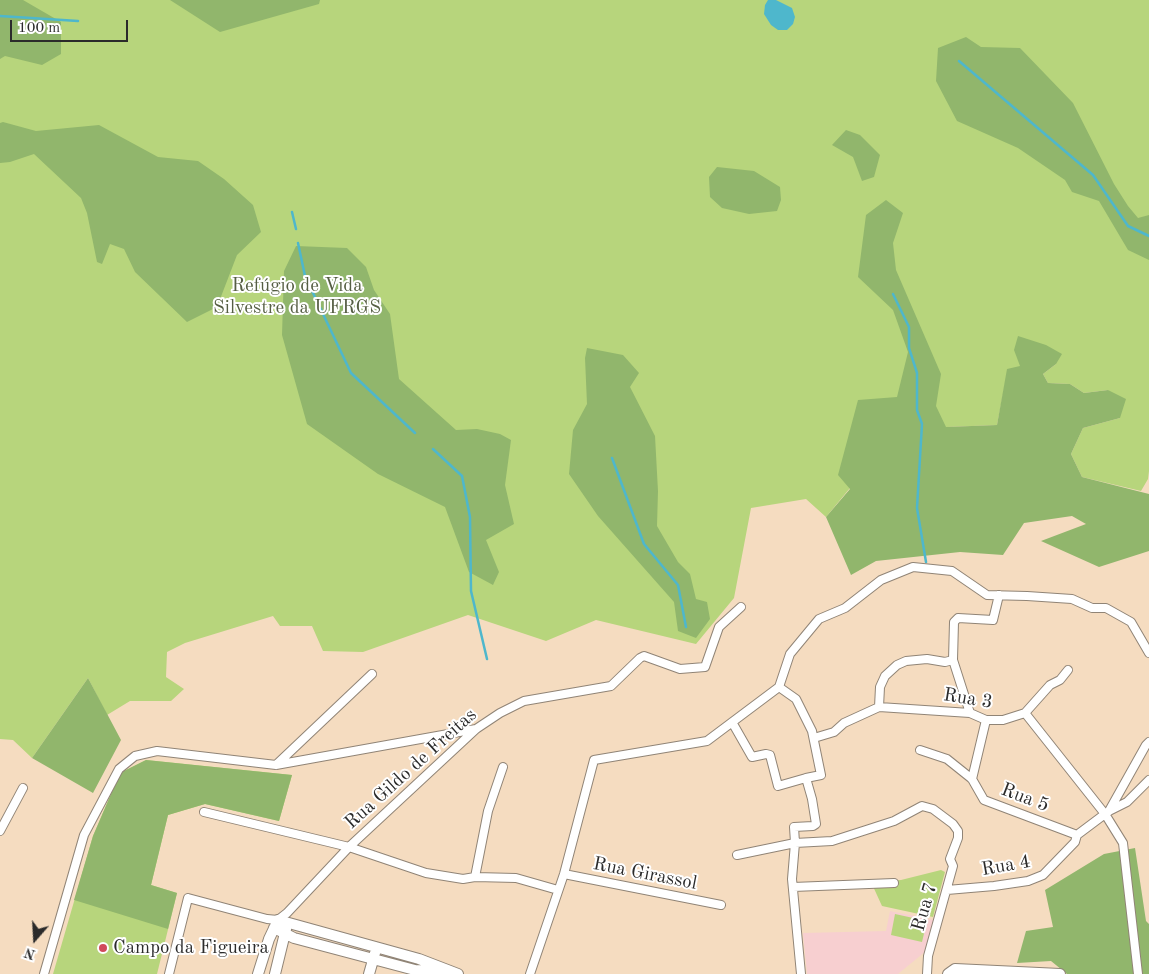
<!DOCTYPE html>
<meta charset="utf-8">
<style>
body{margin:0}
#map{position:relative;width:1149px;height:974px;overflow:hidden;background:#f5dcc0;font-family:"Old Standard TT",serif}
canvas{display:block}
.north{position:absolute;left:10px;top:914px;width:50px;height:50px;-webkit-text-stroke:4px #fff;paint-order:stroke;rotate:199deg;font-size:14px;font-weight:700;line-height:20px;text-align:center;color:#2b2b2b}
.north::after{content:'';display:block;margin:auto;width:18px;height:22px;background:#2b2b2b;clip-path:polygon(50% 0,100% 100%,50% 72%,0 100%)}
.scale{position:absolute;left:10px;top:20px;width:118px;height:22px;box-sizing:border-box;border:2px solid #2b2b2b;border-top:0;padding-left:6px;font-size:15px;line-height:18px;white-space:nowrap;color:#2b2b2b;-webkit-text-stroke:4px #fff;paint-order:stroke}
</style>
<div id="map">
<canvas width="1149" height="974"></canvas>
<div class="north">N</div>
<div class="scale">100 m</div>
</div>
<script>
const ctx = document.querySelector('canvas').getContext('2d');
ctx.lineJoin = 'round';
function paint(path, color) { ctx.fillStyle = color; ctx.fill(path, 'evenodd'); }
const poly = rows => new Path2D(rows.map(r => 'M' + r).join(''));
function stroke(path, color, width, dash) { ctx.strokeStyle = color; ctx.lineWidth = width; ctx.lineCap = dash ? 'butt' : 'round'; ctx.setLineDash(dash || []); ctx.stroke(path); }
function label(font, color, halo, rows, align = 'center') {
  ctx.font = font + ' "Old Standard TT",serif'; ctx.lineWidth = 4; ctx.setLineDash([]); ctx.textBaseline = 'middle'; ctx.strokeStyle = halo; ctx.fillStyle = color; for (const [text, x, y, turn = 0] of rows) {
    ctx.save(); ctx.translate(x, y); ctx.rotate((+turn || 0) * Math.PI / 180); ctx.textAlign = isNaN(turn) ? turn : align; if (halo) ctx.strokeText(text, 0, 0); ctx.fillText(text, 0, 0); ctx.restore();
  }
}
paint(poly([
 [890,911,934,920,926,951,898,974,807,974,803,933,886,931]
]), '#f7cfd0');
paint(poly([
 [0,0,1149,0,1149,471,1148,479,1141,491,1082,477,1071,454,1083,428,1120,418,1108,390,1084,393,1070,384,1048,383,1043,374,1056,364,1005,384,997,425,947,427,850,488,826,517,806,499,751,508,734,598,696,644,596,620,546,641,468,615,363,652,323,651,312,626,280,626,273,616,185,643,167,652,166,677,184,689,171,701,130,701,107,715,88,678,32,758,13,740,0,739],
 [146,760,292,775,279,821,205,804,168,815,151,885,177,893,157,974,53,974,93,836,120,773],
 [941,870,945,872,933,917,882,906,871,882,901,880],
 [895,914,927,921,922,942,891,935]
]), '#b7d57c');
paint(poly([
 [0,0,23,0,61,22,61,54,42,65,5,56,0,59],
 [170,0,320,0,319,4,220,32],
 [966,37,981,47,1020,48,1073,103,1114,184,1128,206,1138,218,1149,215,1149,260,1128,250,1099,201,1072,192,1065,180,1018,148,957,121,936,81,938,48],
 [3,122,36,131,99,125,158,157,198,161,224,179,253,205,261,232,237,255,217,307,187,322,135,272,124,249,110,244,102,264,97,262,87,213,81,198,34,154,10,162,0,163,0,123],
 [846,130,860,135,880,155,874,177,862,181,853,157,832,145],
 [717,167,754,171,780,187,781,200,777,211,749,214,722,208,710,197,709,177],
 [886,200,903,213,893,243,896,270,941,374,936,406,946,427,997,425,1007,369,1020,366,1014,350,1018,336,1046,345,1062,354,1056,364,1043,374,1048,383,1070,384,1084,393,1108,390,1126,399,1120,418,1083,428,1071,454,1082,477,1149,494,1149,551,1099,567,1041,541,1086,524,1072,516,1024,523,1003,555,960,552,876,561,851,575,826,517,850,489,838,475,858,400,897,397,908,352,893,310,858,277,866,215],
 [296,246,347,248,366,267,374,290,390,314,399,379,456,430,477,429,500,434,511,440,505,485,514,524,486,540,499,572,493,585,469,572,445,507,378,474,307,424,282,335,284,271],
 [587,348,623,355,639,373,630,387,655,436,658,491,657,526,678,562,690,574,696,599,707,602,710,619,696,638,678,631,674,602,598,516,569,474,573,430,587,404,585,358],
 [88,678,121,740,93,793,32,758],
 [146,760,292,775,279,821,205,804,168,815,151,885,177,893,168,929,74,900,93,836,120,773],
 [1135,848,1146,921,1149,924,1149,974,1067,974,1051,961,1017,963,1026,931,1053,927,1045,890,1104,854]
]), '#91b66c');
paint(poly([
 [768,0,776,0,792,8,795,17,793,24,787,30,778,30,771,25,764,14,765,5]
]), '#4eb7cc');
stroke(poly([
 [0,16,78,21],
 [959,61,1093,175,1128,226,1149,236],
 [292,212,296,229],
 [298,243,305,276,351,373,415,433],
 [893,294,909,327,909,348,917,373,917,410,922,424,917,508,926,562],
 [433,449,462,476,470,517,471,591,487,659],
 [612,458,644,544,678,585,686,627]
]), '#4eb7cc', 2.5);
const street = poly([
 [779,687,796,699,812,731,821,775,806,778],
 [879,707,880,687,885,676,897,665,906,661,927,659,945,662,953,660],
 [970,713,953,660,954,622,958,618,993,620,999,595],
 [1025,713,1050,685,1060,680,1068,670],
 [732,722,752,757,766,754,770,755,778,786,806,778,812,799,816,824,813,826,794,827,795,843,792,879,801,974],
 [814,738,834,732,844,723,879,707,970,713,986,720,1003,720,1025,713,1105,814,1123,843,1138,974],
 [920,750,947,759,972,779,984,800,1077,835],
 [276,765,372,674],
 [972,779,986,720],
 [1109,811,1146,745,1149,742],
 [204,812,349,847,426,873,463,879,475,877,516,878,558,890],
 [0,831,23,788],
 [737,855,795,843,832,841,894,821,922,806,933,809,953,824,958,831,958,838,950,859,953,866,928,956,927,974],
 [564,874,721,905],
 [475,877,488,811,503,767],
 [793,887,894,883],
 [947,890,994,886,1028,881,1043,875,1075,842,1077,835,1109,811,1127,802,1149,780],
 [44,974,84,835,119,769,135,756,157,751,276,765,476,729],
 [169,974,188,898,267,919,278,920,287,913,349,847,476,729,500,713,524,701,611,686,640,658,644,656,680,669,705,667,719,627,741,607],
 [530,974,564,874,594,760,707,741,779,687,790,654,819,619,845,608,881,580,913,567,952,571,987,595,1027,596,1072,599,1092,608,1106,608,1131,622,1149,653]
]);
const secondary = poly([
 [274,928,294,938,415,970,442,971],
 [258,974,269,939,278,920,419,959,458,974],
 [275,974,286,929],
 [369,974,375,953],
 [948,974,955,969,1060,974]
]);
stroke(street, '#908476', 10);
stroke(secondary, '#908476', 12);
stroke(street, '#fff', 8);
stroke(secondary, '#fff', 10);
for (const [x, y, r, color] of [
 [103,948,5,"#d1495b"]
]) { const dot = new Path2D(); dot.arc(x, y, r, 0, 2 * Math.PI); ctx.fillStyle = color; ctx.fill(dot); stroke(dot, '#fff', 2); }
label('19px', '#555e43', '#fff', [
 ["Refúgio de Vida",297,286],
 ["Silvestre da UFRGS",297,308]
]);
label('19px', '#2b2b2b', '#fff', [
 ["Rua 3",968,699,9],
 ["Rua Gildo de Freitas",411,769,-42],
 ["Rua 5",1025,798,21],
 ["Rua 4",1006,866,-10],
 ["Rua Girassol",645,874,11],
 ["Rua 7",925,907,-74]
]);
label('19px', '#2b2b2b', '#fff', [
 ["Campo da Figueira",113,948]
], 'left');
</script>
